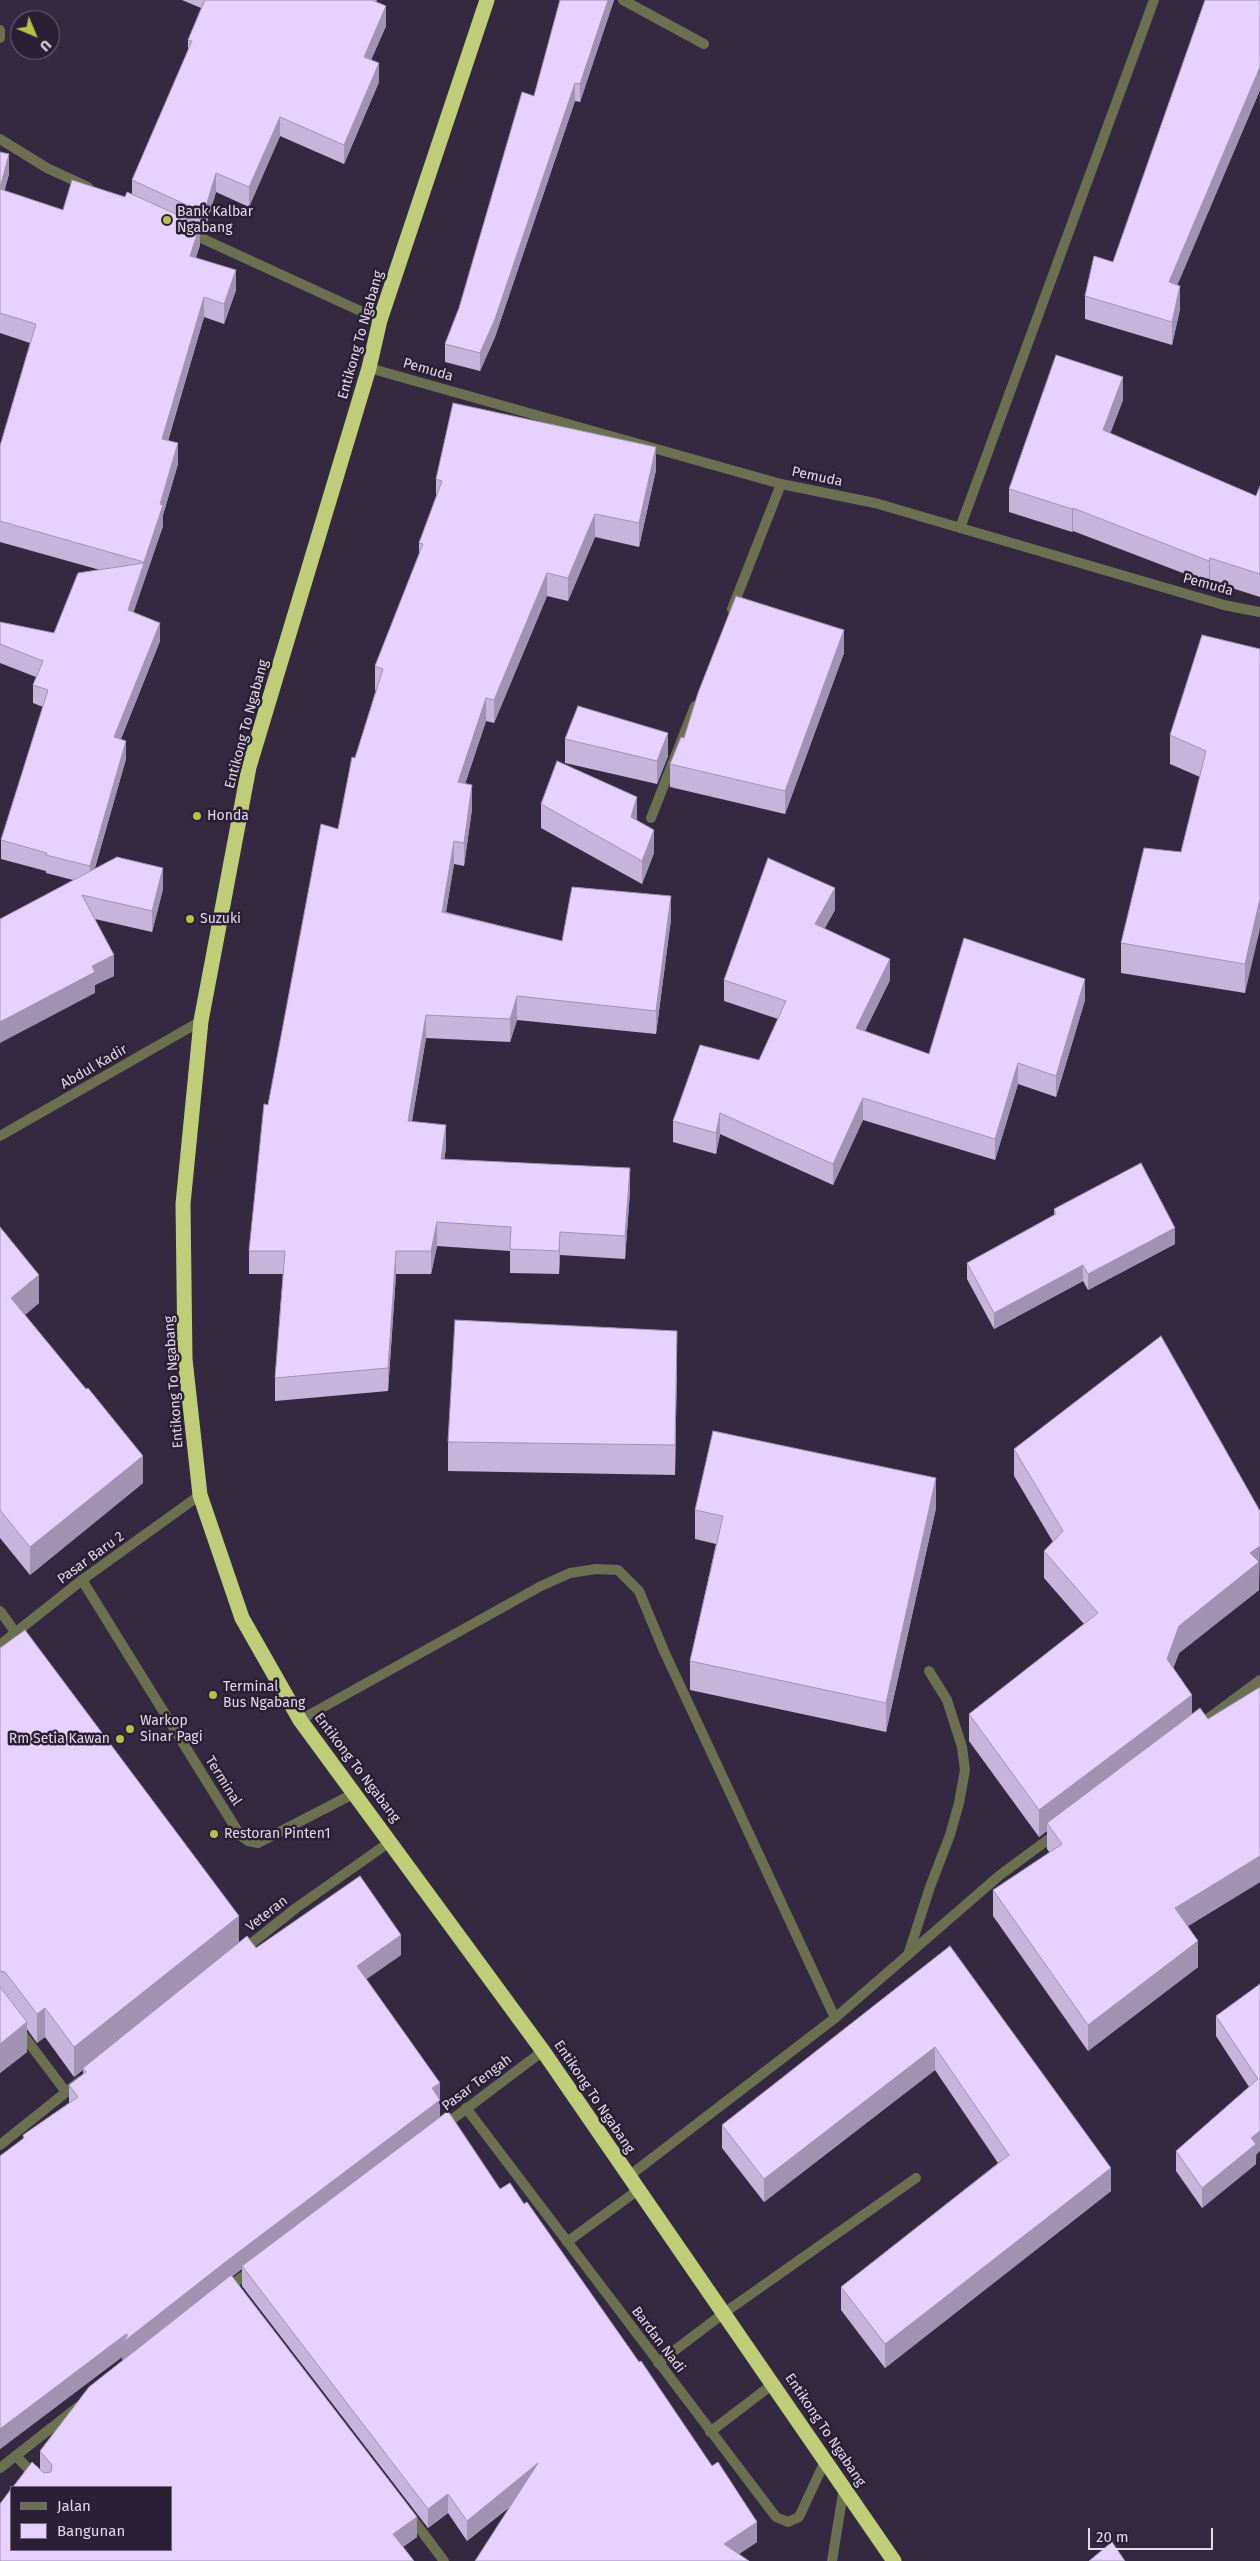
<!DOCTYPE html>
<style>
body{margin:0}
#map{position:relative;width:1260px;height:2561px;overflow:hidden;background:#342940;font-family:"Fira Sans",sans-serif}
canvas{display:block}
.legend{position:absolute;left:10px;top:2486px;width:162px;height:65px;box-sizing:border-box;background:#2a1f35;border:1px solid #73697d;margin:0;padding:6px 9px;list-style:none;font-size:15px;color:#e0d9e8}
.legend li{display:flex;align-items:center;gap:10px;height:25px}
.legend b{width:25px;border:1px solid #73697d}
.north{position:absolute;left:10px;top:10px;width:50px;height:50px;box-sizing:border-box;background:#2a1f35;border:1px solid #73697d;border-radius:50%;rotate:135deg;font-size:14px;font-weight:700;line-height:20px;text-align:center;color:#e0d9e8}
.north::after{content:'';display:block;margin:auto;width:18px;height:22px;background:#b3c24b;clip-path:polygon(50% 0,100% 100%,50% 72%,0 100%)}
.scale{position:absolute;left:1088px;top:2528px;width:125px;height:22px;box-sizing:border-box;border:2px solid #e0d9e8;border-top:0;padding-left:6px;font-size:15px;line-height:18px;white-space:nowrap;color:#e0d9e8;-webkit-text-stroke:4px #2a1f35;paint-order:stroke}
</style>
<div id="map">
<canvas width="1260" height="2561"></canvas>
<ul class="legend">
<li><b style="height:6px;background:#6b7150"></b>Jalan</li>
<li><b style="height:14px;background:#e6d1ff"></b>Bangunan</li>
</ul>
<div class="north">U</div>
<div class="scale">20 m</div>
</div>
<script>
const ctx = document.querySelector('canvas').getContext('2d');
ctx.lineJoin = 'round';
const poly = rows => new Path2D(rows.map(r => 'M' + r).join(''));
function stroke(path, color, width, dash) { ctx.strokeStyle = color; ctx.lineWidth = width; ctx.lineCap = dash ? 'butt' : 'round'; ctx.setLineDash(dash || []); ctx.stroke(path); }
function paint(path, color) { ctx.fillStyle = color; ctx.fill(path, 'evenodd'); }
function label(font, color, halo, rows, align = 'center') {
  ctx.font = font + ' "Fira Sans",sans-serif'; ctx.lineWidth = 5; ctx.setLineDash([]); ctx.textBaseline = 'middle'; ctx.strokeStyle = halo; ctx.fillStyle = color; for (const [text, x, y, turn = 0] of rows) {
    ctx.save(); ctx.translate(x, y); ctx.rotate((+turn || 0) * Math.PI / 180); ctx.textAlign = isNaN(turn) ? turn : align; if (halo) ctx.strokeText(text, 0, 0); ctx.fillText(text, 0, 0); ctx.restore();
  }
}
stroke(poly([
 [82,1580,240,1835,248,1841,258,1843,355,1793],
 [300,1720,541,1586,570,1573,596,1569,618,1570,639,1591,664,1651,835,2018],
 [908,1955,930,1887,950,1835,959,1803,965,1770,962,1747,947,1700,929,1671],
 [466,2108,776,2517,788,2522,799,2517,826,2459],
 [567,2242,638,2190],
 [658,2363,724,2313],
 [710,2432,773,2384]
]), '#6b7150', 10);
stroke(poly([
 [623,0,704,44],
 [0,30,0,38],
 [0,139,47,168,88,187],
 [188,232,380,320],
 [369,368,781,484,875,503,1224,605,1260,612],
 [960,528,1154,0],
 [732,609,781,484],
 [651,818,695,706],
 [0,1136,201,1021],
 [0,1611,16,1633],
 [0,1645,82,1580,200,1495],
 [1198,1726,1260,1680],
 [243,1950,296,1908,391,1841],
 [20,2031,66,2092],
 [442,2127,543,2051],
 [0,2145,80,2081],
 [629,2176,835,2018,1000,1875,1057,1833],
 [226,2289,253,2269],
 [724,2313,916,2178],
 [16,2456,46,2487],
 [0,2468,78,2407],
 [408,2513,444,2561],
 [832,2561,844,2487]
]), '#6b7150', 10);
stroke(poly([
 [487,0,380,320,369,368,249,767,201,1021,183,1204,185,1359,200,1495,242,1618,300,1720,543,2051,894,2561]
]), '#bfcd78', 15);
paint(poly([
 [182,0,377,0,376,2,386,26,371,60,379,82,344,164,280,136,249,207,216,192,204,232,200,230,200,245,196,257,236,290,224,324,204,317,168,441,178,464,163,515,163,526,133,612,160,641,121,739,126,759,95,868,163,889,152,932,95,919,114,976,95,985,95,993,73,880,46,873,46,871,1,859,1,840,43,707,33,703,33,685,36,677,0,663,0,622,54,633,100,570,0,542,0,446,30,343,0,333,0,152,9,174,4,191,63,210,125,197,132,194,132,180,188,51,188,40,201,8],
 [560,0,614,0,580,102,575,101,495,337,480,371,445,362,445,344,459,308,534,96],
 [1260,0,1260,90,1177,285,1180,309,1172,345,1085,319,1085,296,1113,262],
 [1123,400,1110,433,1256,496,1260,486,1260,597,1210,581,1209,583,1073,531,1072,532,1009,512,1009,489],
 [656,470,639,547,595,537,568,601,547,596,494,723,486,721,465,784,472,809,464,866,454,864,446,912,562,941,671,919,656,1034,517,1020,510,1042,426,1038,412,1121,446,1148,444,1159,630,1191,625,1259,560,1255,559,1274,510,1273,510,1251,437,1246,431,1274,396,1274,388,1391,275,1401,275,1378,283,1274,249,1274,249,1251,268,1105,338,829,355,758,376,690,375,690,375,666,419,555,419,543,436,498,436,479],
 [1260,649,1245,993,1121,973,1121,943,1181,852,1200,777,1170,764,1170,735],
 [844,653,785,814,670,787,670,764],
 [565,739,668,756,657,784,565,763],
 [541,804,637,820,654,853,642,884,541,828],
 [835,910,824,929,890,980,865,1031,929,1054,1085,1000,1056,1097,1018,1084,995,1160,863,1120,833,1185,720,1134,716,1154,673,1142,673,1121,759,1060,778,1019,724,1001,724,980],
 [1054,1209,1175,1244,1088,1290,1083,1281,994,1329,967,1279,967,1263,1054,1215],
 [0,1227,39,1303,25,1315,143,1483,30,1575,0,1538],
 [677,1360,675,1475,448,1471,448,1442],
 [1014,1449,1259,1574,1259,1590,1179,1653,1173,1668,1260,1882,1188,1926,1198,1967,1088,2051,993,1916,993,1890,1050,1853,1047,1849,1047,1831,1039,1837,969,1741,969,1714,1084,1624,1044,1578,1044,1551,1053,1542,1014,1476],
 [936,1508,886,1732,690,1690,690,1661,716,1544,695,1539,695,1510],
 [25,1630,239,1916,239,1943,247,1936,256,1948,360,1876,401,1935,401,1955,366,1979,440,2083,440,2117,448,2111,500,2189,510,2183,524,2204,527,2202,639,2362,641,2361,712,2466,718,2462,757,2522,757,2542,739,2554,749,2561,475,2561,511,2506,467,2541,448,2513,428,2528,242,2286,242,2269,232,2276,417,2517,417,2537,403,2547,414,2561,0,2561,0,2504,11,2489,11,2550,171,2550,171,2487,13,2487,32,2462,40,2470,40,2451,89,2387,122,2361,122,2357,0,2449,0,2156,23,2139,23,2135,69,2103,69,2085,83,2074,83,2070,74,2077,45,2037,37,2043,27,2029,27,2052,0,2073,0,1648],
 [950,1946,1111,2191,885,2368,841,2310,841,2287,998,2163,935,2070,764,2202,722,2148,722,2125],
 [1260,1984,1256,2164,1202,2208,1176,2171,1176,2151,1249,2087,1216,2036,1216,2016]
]), '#c6b4db');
paint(poly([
 [608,0,614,0,580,102,580,84],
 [386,6,386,26,364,76,364,57],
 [379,63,379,82,344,164,344,145],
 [1260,67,1260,90,1169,305,1169,282],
 [575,83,575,101,495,337,480,371,480,353],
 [280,117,280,136,249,207,249,187],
 [9,154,9,174,0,209,0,188],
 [216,173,216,192,204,232,204,213],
 [200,225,200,245,190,276,190,256],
 [236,270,236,290,224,324,224,304],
 [1180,286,1180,309,1172,345,1172,322],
 [204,297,204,317,162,459,162,439],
 [1123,377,1123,400,1103,453,1103,430],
 [178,443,178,464,163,515,163,526,128,629,128,610,144,563],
 [656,447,656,470,639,547,639,523],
 [1073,508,1073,531,1072,532,1072,509],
 [595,514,595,537,568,601,568,578],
 [1210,558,1210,581,1209,583,1209,561],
 [547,573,547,596,494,723,494,700],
 [160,623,160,641,114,756,114,737],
 [844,630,844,653,785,814,785,791],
 [486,698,486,721,458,805,458,782],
 [668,733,668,756,657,784,657,761],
 [126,741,126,759,90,884,90,866],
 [472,785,472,809,464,866,464,843],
 [637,797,637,820,631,817],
 [654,830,654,853,642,884,642,861],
 [454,841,454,864,442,935,442,912],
 [163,868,163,889,152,932,152,911],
 [835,888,835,910,815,946,815,924],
 [671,896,671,919,656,1034,656,1011],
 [1260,899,1260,929,1245,993,1245,964],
 [114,955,114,976,95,985,95,993,0,1043,0,1022,92,966],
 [890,959,890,980,856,1049,856,1028],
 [1085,979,1085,1000,1056,1097,1056,1076],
 [517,996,517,1020,510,1042,510,1019],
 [426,1015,426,1038,408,1144,408,1121],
 [1018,1063,1018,1084,995,1160,995,1139],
 [863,1098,863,1120,833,1185,833,1164],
 [720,1113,720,1134,716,1154,716,1133],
 [446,1125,446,1148,441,1182,441,1159],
 [630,1168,630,1191,625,1259,625,1236],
 [437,1222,437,1246,431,1274,431,1251],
 [1175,1228,1175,1244,1088,1290,1088,1274],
 [560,1232,560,1255,559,1274,559,1251],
 [396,1251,396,1274,388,1391,388,1368],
 [1083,1265,1083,1281,994,1329,994,1313],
 [39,1275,39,1303,11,1326,11,1298],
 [677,1331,677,1360,675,1475,675,1445],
 [143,1456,143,1483,30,1575,30,1547],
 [936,1478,936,1508,886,1732,886,1703],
 [1260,1546,1259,1590,1179,1653,1167,1686,1167,1659,1179,1626,1250,1553],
 [1192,1695,1192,1722,1047,1823,1047,1831,1039,1837,1039,1810],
 [1260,1856,1260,1882,1175,1934,1175,1908],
 [239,1916,239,1945,83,2068,83,2070,74,2077,74,2047],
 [401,1935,401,1955,357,1986,357,1966],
 [1198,1941,1198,1967,1088,2051,1088,2025],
 [45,2008,45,2037,37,2043,37,2014],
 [27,2022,27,2052,0,2073,0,2044],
 [935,2047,935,2070,764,2202,764,2179],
 [440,2083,440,2120,242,2266,242,2269,122,2363,122,2357,0,2449,0,2429,126,2334,126,2340,432,2088],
 [1260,2131,1260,2151,1256,2155,1256,2164,1202,2208,1202,2188,1251,2138],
 [1111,2168,1111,2191,885,2368,885,2344],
 [538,2463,538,2483,467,2541,467,2521],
 [448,2494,448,2513,428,2528,428,2509],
 [417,2517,417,2537,393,2554,393,2534],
 [757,2522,757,2542,728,2561,724,2544]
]), '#a192b2');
const building = poly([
 [205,0,372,0,386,6,364,57,379,63,344,145,280,117,249,187,216,173,204,213,132,180,192,41,188,40,205,0],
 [560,0,608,0,580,84,575,83,495,319,480,353,445,344,459,308,522,92,534,96,560,0],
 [1205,0,1260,0,1260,67,1169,282,1180,286,1172,322,1085,296,1094,256,1113,262,1205,0],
 [0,152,9,154,0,188,0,152],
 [72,180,125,197,127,192,200,225,190,256,236,270,224,304,204,297,162,439,178,443,160,504,163,505,144,562,0,521,0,446,36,324,0,313,0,189,63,210,72,180],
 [1056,355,1123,377,1103,430,1256,496,1260,486,1260,574,1210,558,1209,561,1073,508,1072,509,1009,489,1056,355],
 [453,403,656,447,639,523,595,514,568,578,547,573,494,700,486,698,458,782,472,785,464,843,454,841,442,912,562,941,572,887,671,896,656,1011,517,996,510,1019,426,1015,408,1121,446,1125,441,1159,630,1168,625,1236,560,1232,559,1251,510,1249,511,1227,437,1222,431,1251,396,1251,388,1368,275,1378,285,1251,249,1251,264,1104,268,1105,321,824,338,829,352,757,355,758,383,669,375,666,423,544,419,543,442,481,436,479,453,403],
 [144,563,128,610,160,623,114,737,126,741,90,866,46,855,47,853,1,840,48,690,33,685,43,661,0,644,0,622,54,633,78,573,144,563],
 [736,596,844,630,785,791,670,764,681,737,684,738,698,693,736,596],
 [1202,635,1260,649,1260,899,1245,964,1121,943,1144,848,1181,852,1206,751,1170,735,1202,635],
 [578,706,668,733,657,761,565,739,578,706],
 [557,761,637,797,631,817,654,830,642,861,541,804,557,761],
 [117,857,163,868,152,911,82,895,114,955,92,966,95,972,0,1022,0,919,117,857],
 [768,858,835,888,815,924,890,959,856,1028,929,1054,964,938,1085,979,1056,1076,1018,1063,995,1139,863,1098,833,1164,720,1113,716,1133,673,1121,700,1045,759,1060,786,1001,724,980,768,858],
 [1141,1163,1175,1228,1088,1274,1083,1265,994,1313,967,1263,1056,1214,1054,1209,1141,1163],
 [0,1227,39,1275,11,1298,86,1389,88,1388,143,1456,30,1547,0,1510,0,1227],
 [455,1320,677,1331,675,1445,448,1442,455,1320],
 [1161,1336,1260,1511,1260,1546,1250,1553,1259,1562,1179,1626,1167,1659,1192,1695,1039,1810,969,1714,1098,1613,1044,1551,1063,1531,1014,1449,1161,1336],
 [713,1431,936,1478,886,1703,690,1661,723,1516,695,1510,713,1431],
 [25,1630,239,1916,74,2047,45,2008,37,2014,5,1972,0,1971,0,1648,25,1630],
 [1260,1687,1260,1856,1175,1908,1198,1941,1088,2025,993,1890,1062,1844,1047,1823,1200,1708,1208,1719,1260,1687],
 [360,1876,401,1935,357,1966,440,2083,432,2088,440,2100,228,2260,122,2343,128,2335,126,2334,0,2429,0,2156,24,2138,23,2135,78,2097,69,2085,86,2072,83,2068,247,1936,256,1948,360,1876],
 [950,1946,1111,2168,885,2344,841,2287,1009,2155,935,2047,764,2179,722,2125,950,1946],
 [1260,1984,1260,2131,1251,2138,1256,2144,1202,2188,1176,2151,1258,2079,1216,2016,1260,1984],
 [0,1987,27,2022,0,2044,0,1987],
 [448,2111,500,2189,510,2183,524,2204,527,2202,639,2362,641,2361,712,2466,718,2462,757,2522,724,2544,749,2561,475,2561,538,2463,467,2521,448,2494,428,2509,242,2266,448,2111],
 [231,2275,417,2517,393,2534,414,2561,0,2561,0,2504,11,2489,11,2550,171,2550,171,2487,13,2487,32,2462,44,2473,51,2472,52,2465,40,2451,89,2387,231,2275],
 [1112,2542,1125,2561,1089,2561,1112,2542]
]);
paint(building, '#e6d1ff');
stroke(building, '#a192b2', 1);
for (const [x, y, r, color] of [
 [167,220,5,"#b3c24b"],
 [197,816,5,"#b3c24b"],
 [190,919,5,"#b3c24b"],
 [213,1695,5,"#b3c24b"],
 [130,1729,5,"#b3c24b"],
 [120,1739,5,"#b3c24b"],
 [214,1834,5,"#b3c24b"]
]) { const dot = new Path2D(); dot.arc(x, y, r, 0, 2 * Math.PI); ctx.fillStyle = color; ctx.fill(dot); stroke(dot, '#2a1f35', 2); }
label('14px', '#e0d9e8', '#2a1f35', [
 ["Bank Kalbar",177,212],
 ["Ngabang",177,228],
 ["Honda",207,816],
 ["Suzuki",200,919],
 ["Terminal",223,1687],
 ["Bus Ngabang",223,1703],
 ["Warkop",140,1721],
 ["Sinar Pagi",140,1737],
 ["Rm Setia Kawan",110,1739,"right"],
 ["Restoran Pinten1",224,1834]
], 'left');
label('14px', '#e0d9e8', '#2a1f35', [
 ["Entikong To Ngabang",361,335,-74],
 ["Pemuda",428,370,16],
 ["Pemuda",817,477,12],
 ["Pemuda",1208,585,15],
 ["Entikong To Ngabang",247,724,-75],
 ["Abdul Kadir",94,1067,-30],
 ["Entikong To Ngabang",174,1382,-94],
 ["Pasar Baru 2",91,1558,-36],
 ["Entikong To Ngabang",357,1768,53],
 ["Terminal",223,1781,58],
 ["Veteran",267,1914,-38],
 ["Pasar Tengah",477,2083,-37],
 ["Entikong To Ngabang",594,2097,56],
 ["Bardan Nadi",658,2340,53],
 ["Entikong To Ngabang",825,2430,56]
]);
</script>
